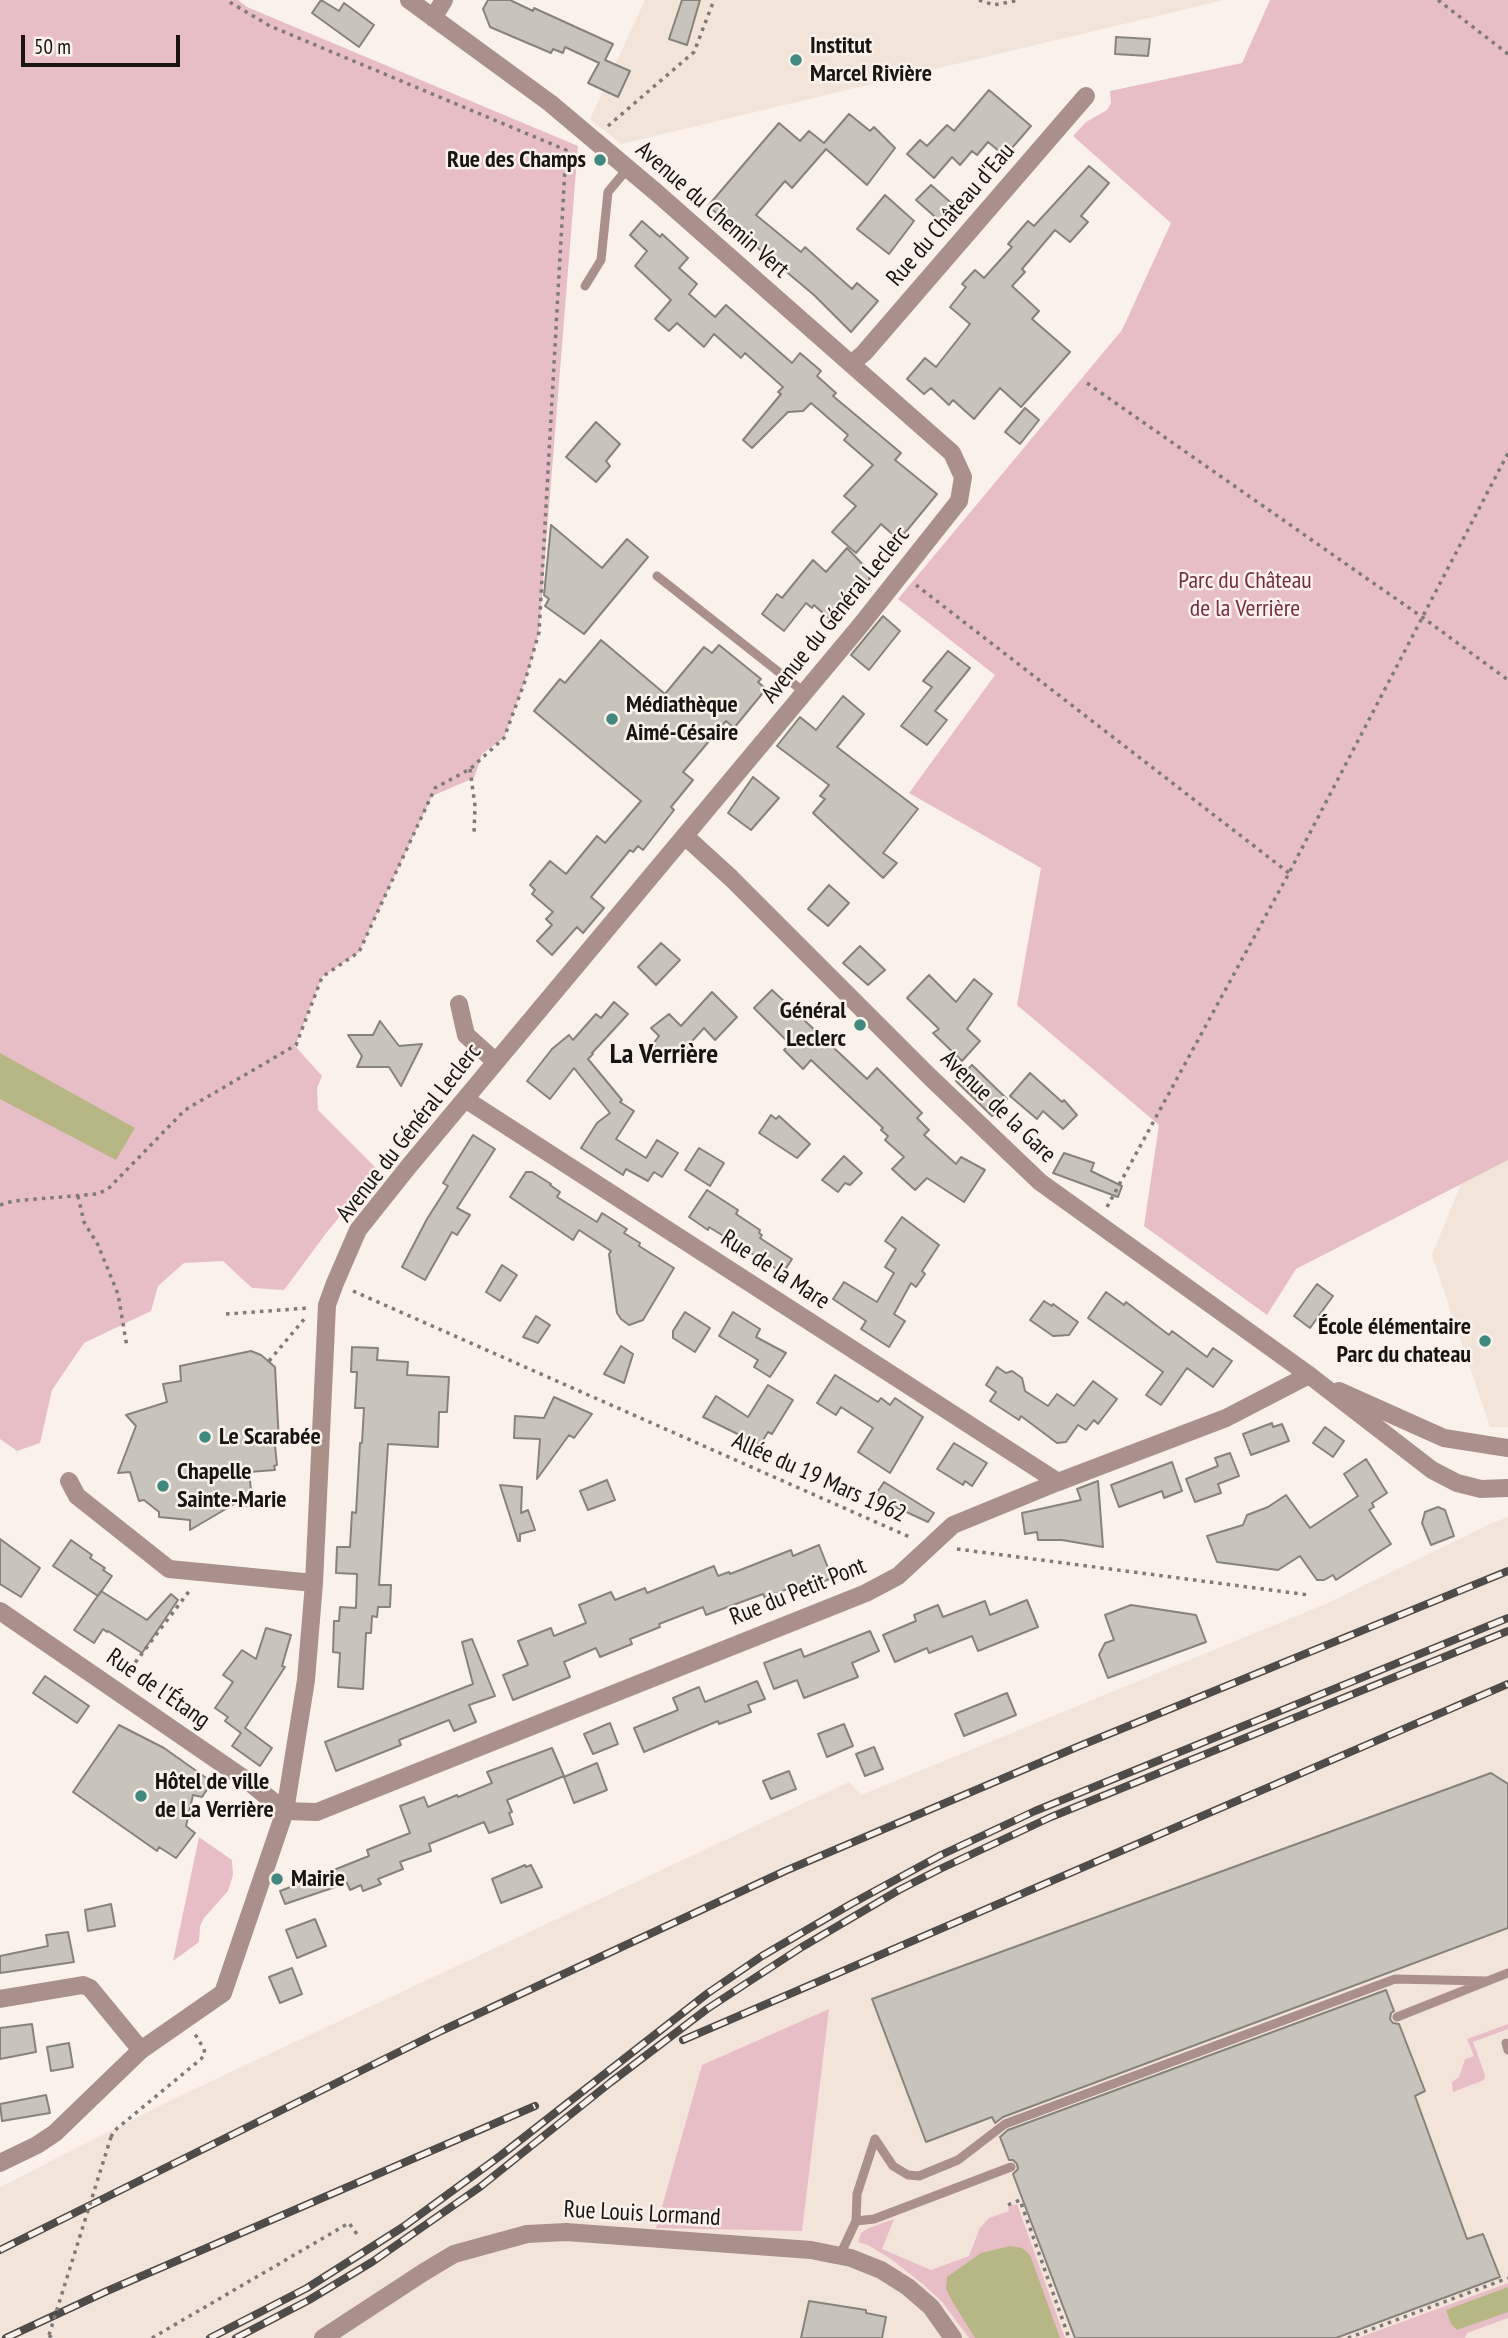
<!DOCTYPE html>
<meta charset="utf-8">
<style>
body{margin:0}
#map{position:relative;width:1508px;height:2338px;overflow:hidden;background:#faf1eb;font-family:"PT Sans Narrow",sans-serif}
canvas{display:block}
.scale{position:absolute;left:21px;top:35px;width:159px;height:32px;box-sizing:border-box;border:4px solid #171412;border-top:0;padding-left:9px;font-size:21px;line-height:24px;white-space:nowrap;color:#171412;-webkit-text-stroke:5px #faf1eb;paint-order:stroke}
</style>
<div id="map">
<canvas width="1508" height="2338"></canvas>
<div class="scale">50 m</div>
</div>
<script>
const ctx = document.querySelector('canvas').getContext('2d');
ctx.lineJoin = 'round';
function paint(path, color) { ctx.fillStyle = color; ctx.fill(path, 'evenodd'); }
const poly = rows => new Path2D(rows.map(r => 'M' + r).join(''));
function stroke(path, color, width, dash) { ctx.strokeStyle = color; ctx.lineWidth = width; ctx.lineCap = dash ? 'butt' : 'round'; ctx.setLineDash(dash || []); ctx.stroke(path); }
function label(font, color, halo, rows, align = 'center') {
  ctx.font = font + ' "PT Sans Narrow",sans-serif'; ctx.lineWidth = 5; ctx.setLineDash([]); ctx.textBaseline = 'middle'; ctx.strokeStyle = halo; ctx.fillStyle = color; for (const [text, x, y, turn = 0] of rows) {
    ctx.save(); ctx.translate(x, y); ctx.rotate((+turn || 0) * Math.PI / 180); ctx.textAlign = isNaN(turn) ? turn : align; if (halo) ctx.strokeText(text, 0, 0); ctx.fillText(text, 0, 0); ctx.restore();
  }
}
paint(poly([
 [645,0,1224,0,621,144,590,119],
 [1508,1160,1508,1427,1490,1427,1432,1255,1461,1184],
 [1508,1517,1508,2338,0,2338,0,2187,169,2101,849,1782,861,1795,1328,1603,1488,1525]
]), '#f3e4d9');
paint(poly([
 [0,0,238,0,247,7,578,146,539,632,525,681,504,738,482,754,474,778,432,796,359,952,322,977,295,1046,322,1076,317,1088,318,1110,378,1170,327,1232,284,1290,252,1288,223,1261,184,1263,158,1286,151,1311,84,1343,52,1390,40,1443,17,1451,0,1439],
 [1270,0,1508,0,1508,1160,1296,1269,1267,1315,1144,1226,1159,1125,1017,1005,1041,868,909,793,995,675,898,599,1122,330,1171,223,1073,136,1086,122,1107,110,1111,103,1110,91,1242,63],
 [199,1837,232,1860,233,1875,228,1891,204,1918,200,1926,199,1942,173,1961],
 [829,2009,802,2231,656,2228,702,2065],
 [1508,2024,1508,2029,1473,2042,1485,2075,1484,2080,1453,2092,1452,2082,1459,2077,1465,2059,1474,2056,1467,2039],
 [1017,2204,1065,2338,969,2338,943,2303,924,2285,891,2259,868,2245,858,2242,861,2233,869,2228,894,2219,882,2249,931,2270,969,2256,980,2228,989,2218,1009,2211,1008,2207],
 [1508,2283,1508,2318,1467,2333,1465,2338,1358,2338]
]), '#e8bec6');
paint(poly([
 [0,1053,135,1128,116,1160,0,1099],
 [1010,2246,1022,2248,1030,2255,1060,2338,975,2338,952,2301,946,2289,947,2277,981,2253],
 [1508,2287,1508,2312,1457,2330,1451,2324,1446,2310]
]), '#b6b784');
const building = poly([
 [321,0,339,11,344,3,374,25,359,47,312,13,321,0],
 [488,0,510,0,533,11,534,8,613,44,605,60,630,71,618,97,588,83,599,63,565,47,563,53,553,49,551,53,490,27,483,9,488,0],
 [682,0,700,0,687,45,669,39,682,0],
 [1116,37,1150,39,1148,56,1115,54,1116,37],
 [989,90,1031,126,1005,156,988,142,977,155,972,151,960,165,952,157,934,178,907,154,920,140,927,146,947,125,954,131,989,90],
 [849,114,870,131,874,127,895,148,867,185,826,149,792,188,785,181,756,215,801,252,805,247,852,289,857,283,878,301,851,332,814,295,708,206,779,123,800,141,809,131,824,143,849,114],
 [1089,166,1109,183,1081,216,1088,222,1070,242,1055,230,1022,269,1025,272,1012,286,1039,311,1032,319,1070,352,1021,407,1000,388,974,419,953,400,949,405,931,388,924,394,907,379,925,358,936,367,970,324,950,307,966,287,962,284,975,270,984,278,1012,247,1008,244,1028,221,1034,226,1089,166],
 [931,185,957,208,942,223,916,200,931,185],
 [885,195,914,221,889,254,857,229,885,195],
 [642,221,660,237,662,234,688,258,679,268,697,284,689,294,715,317,726,305,792,363,800,353,821,371,817,376,836,393,833,396,901,453,895,460,937,494,899,540,881,524,856,553,832,532,856,506,844,496,873,465,844,440,848,435,811,403,803,411,788,412,752,448,743,440,781,394,778,392,783,387,745,353,741,358,714,334,704,347,677,323,669,331,655,319,671,300,635,266,647,251,630,235,642,221],
 [1025,408,1039,420,1020,444,1005,432,1025,408],
 [596,422,620,444,606,461,610,466,596,482,566,457,596,422],
 [551,525,602,568,627,539,648,557,584,634,545,606,549,599,544,595,551,525],
 [847,548,872,574,869,578,870,579,833,622,814,605,812,608,806,603,784,631,762,614,777,594,782,598,813,560,826,572,847,548],
 [883,616,900,631,869,670,851,655,883,616],
 [601,640,665,694,704,647,712,653,719,645,761,679,758,682,766,689,734,728,726,721,683,772,693,780,671,807,674,810,643,850,638,846,633,852,630,850,591,897,604,908,583,933,577,927,552,955,537,941,552,925,546,919,553,912,532,894,535,890,530,885,550,861,566,874,597,836,605,843,641,801,534,711,560,679,565,683,601,640],
 [948,651,970,668,935,711,947,720,927,745,901,726,932,687,923,681,948,651],
 [843,696,864,714,837,747,918,809,883,853,897,863,883,878,813,813,825,799,820,796,829,785,777,746,800,717,816,730,843,696],
 [753,777,779,798,751,830,728,813,753,777],
 [829,885,849,903,828,926,808,909,829,885],
 [661,943,680,960,656,985,638,967,661,943],
 [860,946,885,970,868,985,843,963,860,946],
 [929,975,956,1002,974,979,992,994,967,1029,980,1041,962,1061,933,1033,939,1029,907,998,929,975],
 [772,990,867,1079,877,1068,922,1113,917,1118,929,1130,924,1135,956,1164,961,1157,985,1170,964,1202,927,1178,915,1190,892,1169,904,1157,885,1140,888,1136,881,1130,883,1128,811,1060,803,1069,784,1050,790,1044,754,1008,772,990],
 [712,992,737,1017,715,1040,704,1028,672,1063,659,1052,653,1044,659,1036,651,1028,669,1014,681,1026,712,992],
 [614,1002,628,1014,592,1053,593,1054,588,1059,622,1100,620,1102,634,1111,616,1139,646,1158,657,1140,678,1153,662,1177,654,1172,648,1181,626,1169,623,1175,581,1148,597,1123,610,1113,574,1068,550,1099,527,1081,552,1049,569,1035,573,1040,596,1014,601,1018,614,1002],
 [380,1021,399,1046,422,1044,401,1086,389,1067,357,1067,362,1056,348,1035,373,1035,380,1021],
 [972,1065,1007,1099,992,1116,956,1081,972,1065],
 [1030,1073,1062,1102,1064,1100,1077,1115,1063,1129,1043,1111,1037,1119,1010,1096,1030,1073],
 [771,1115,776,1119,779,1116,810,1144,797,1158,759,1133,771,1115],
 [473,1135,495,1149,457,1208,470,1215,457,1235,452,1232,425,1280,402,1267,427,1219,448,1186,443,1183,473,1135],
 [699,1148,724,1163,710,1186,685,1170,699,1148],
 [1064,1153,1094,1163,1091,1171,1122,1186,1118,1197,1053,1173,1064,1153],
 [844,1156,862,1173,850,1185,845,1183,838,1192,822,1180,844,1156],
 [526,1172,532,1172,551,1184,550,1185,560,1192,557,1197,597,1222,602,1213,627,1229,624,1233,640,1243,639,1246,674,1268,643,1320,629,1325,621,1319,617,1313,609,1254,611,1251,579,1230,573,1240,510,1197,526,1172],
 [707,1190,738,1210,736,1214,760,1230,759,1233,762,1235,760,1238,792,1259,783,1273,722,1235,709,1227,708,1230,689,1217,707,1190],
 [902,1217,939,1245,922,1271,925,1274,916,1287,911,1283,894,1314,905,1321,889,1347,861,1329,866,1321,833,1299,844,1282,877,1302,894,1273,885,1267,896,1249,885,1241,902,1217],
 [502,1265,517,1275,500,1301,486,1292,502,1265],
 [1317,1284,1333,1296,1310,1328,1294,1316,1317,1284],
 [1106,1292,1124,1305,1126,1302,1169,1335,1172,1331,1207,1357,1213,1348,1232,1361,1213,1387,1187,1368,1161,1405,1146,1395,1163,1372,1088,1318,1106,1292],
 [1044,1301,1052,1306,1053,1304,1078,1322,1069,1335,1053,1336,1030,1320,1044,1301],
 [685,1312,710,1328,695,1352,673,1338,673,1331,685,1312],
 [733,1312,760,1329,756,1337,786,1353,770,1377,754,1367,758,1360,719,1336,733,1312],
 [536,1316,550,1325,538,1343,523,1337,536,1316],
 [621,1346,633,1354,624,1383,604,1374,621,1346],
 [352,1347,378,1348,377,1360,408,1362,407,1375,449,1377,447,1412,439,1412,438,1447,388,1444,379,1585,391,1585,390,1607,378,1607,377,1617,372,1616,371,1633,366,1633,363,1689,338,1687,340,1653,333,1652,334,1621,339,1621,340,1607,356,1608,357,1574,336,1573,337,1547,350,1547,352,1512,356,1513,360,1443,362,1443,364,1408,355,1408,357,1372,351,1372,352,1347],
 [251,1351,261,1355,275,1367,279,1442,275,1446,277,1465,274,1466,275,1470,249,1472,253,1508,236,1503,190,1530,190,1520,159,1517,159,1512,144,1500,139,1501,130,1472,118,1473,136,1426,126,1415,167,1402,163,1384,181,1381,180,1366,251,1351],
 [997,1367,1006,1373,1012,1371,1022,1378,1025,1391,1048,1406,1057,1394,1074,1406,1093,1381,1117,1399,1098,1424,1094,1420,1086,1430,1078,1425,1066,1442,1057,1443,1021,1416,1019,1420,990,1401,996,1392,986,1385,997,1367],
 [835,1375,878,1402,881,1398,890,1405,895,1398,923,1417,890,1473,858,1452,873,1428,841,1407,836,1415,817,1403,835,1375],
 [768,1385,793,1400,772,1434,768,1432,760,1445,703,1417,716,1396,748,1417,768,1385],
 [554,1397,592,1414,574,1438,569,1435,537,1479,540,1439,514,1438,515,1416,544,1418,554,1397],
 [1272,1423,1273,1427,1282,1424,1289,1441,1251,1455,1243,1434,1272,1423],
 [1325,1427,1344,1441,1333,1457,1313,1443,1325,1427],
 [954,1443,987,1463,972,1486,965,1481,963,1485,937,1469,954,1443],
 [1230,1453,1239,1476,1218,1484,1221,1493,1195,1502,1186,1479,1218,1466,1215,1458,1230,1453],
 [1366,1459,1387,1493,1372,1503,1374,1507,1369,1510,1391,1544,1336,1580,1333,1575,1324,1580,1317,1580,1300,1556,1278,1570,1217,1562,1207,1536,1243,1525,1247,1515,1268,1507,1286,1495,1310,1528,1358,1496,1344,1474,1366,1459],
 [1172,1462,1182,1491,1164,1498,1162,1491,1119,1507,1111,1485,1172,1462],
 [607,1480,615,1500,588,1510,580,1491,607,1480],
 [1098,1481,1103,1547,1062,1540,1038,1540,1037,1532,1025,1534,1022,1513,1081,1500,1077,1489,1098,1481],
 [884,1482,934,1513,928,1522,874,1497,884,1482],
 [500,1485,522,1487,521,1513,528,1510,535,1530,520,1534,520,1541,518,1541,500,1485],
 [1438,1507,1445,1510,1454,1536,1431,1545,1422,1523,1425,1512,1438,1507],
 [0,1539,40,1568,21,1597,0,1584,0,1539],
 [71,1540,92,1555,90,1558,105,1568,103,1570,112,1576,98,1596,53,1566,71,1540],
 [819,1545,832,1578,804,1589,802,1583,765,1598,763,1594,706,1615,703,1607,659,1624,660,1627,630,1639,632,1644,600,1657,596,1648,564,1662,570,1677,513,1700,503,1675,528,1665,518,1641,551,1628,554,1636,586,1623,579,1605,611,1592,615,1600,645,1588,647,1593,714,1566,718,1576,729,1572,730,1574,791,1550,793,1556,819,1545],
 [101,1591,147,1620,171,1594,178,1600,142,1653,108,1631,107,1632,103,1629,94,1643,74,1630,101,1591],
 [1027,1600,1038,1627,978,1651,972,1636,929,1653,927,1648,895,1662,883,1635,916,1621,914,1615,938,1605,943,1617,985,1601,990,1615,1027,1600],
 [1131,1605,1196,1615,1206,1642,1108,1678,1099,1655,1105,1643,1114,1640,1105,1615,1131,1605],
 [266,1628,291,1635,282,1666,285,1667,245,1728,272,1748,260,1766,232,1746,241,1733,225,1721,228,1717,215,1708,233,1682,223,1675,242,1650,256,1659,266,1628],
 [870,1631,879,1651,852,1663,858,1677,804,1698,797,1680,774,1689,764,1663,801,1649,804,1657,870,1631],
 [472,1639,495,1696,469,1705,476,1722,454,1731,449,1720,399,1740,401,1745,336,1771,325,1742,473,1684,462,1642,472,1639],
 [45,1676,89,1706,77,1723,33,1693,45,1676],
 [757,1681,765,1699,748,1705,751,1712,719,1724,718,1721,644,1752,634,1728,678,1710,673,1698,699,1687,705,1702,757,1681],
 [1007,1693,1016,1715,964,1736,955,1714,1007,1693],
 [610,1723,618,1744,593,1754,584,1734,610,1723],
 [844,1724,853,1746,827,1757,818,1734,844,1724],
 [119,1725,164,1748,212,1782,202,1797,193,1795,186,1826,195,1833,176,1858,159,1847,157,1851,73,1792,119,1725],
 [874,1747,883,1769,865,1776,856,1754,874,1747],
 [552,1748,564,1776,507,1800,512,1812,509,1813,513,1824,489,1833,484,1822,429,1844,431,1851,400,1862,403,1869,378,1879,381,1884,363,1891,361,1885,350,1890,347,1883,285,1904,280,1891,301,1883,300,1880,321,1873,321,1875,369,1856,367,1850,410,1833,400,1806,424,1797,428,1807,457,1795,458,1797,492,1783,487,1772,552,1748],
 [597,1763,607,1790,574,1803,564,1777,597,1763],
 [789,1771,796,1789,771,1799,763,1781,789,1771],
 [1491,1773,1508,1784,1508,1928,1003,2117,995,2123,992,2117,926,2142,872,1999,1491,1773],
 [525,1865,526,1867,531,1865,542,1887,501,1903,492,1879,525,1865],
 [111,1904,115,1926,88,1931,85,1910,111,1904],
 [315,1919,326,1946,297,1958,286,1930,315,1919],
 [68,1932,74,1962,0,1973,0,1956,48,1946,46,1935,68,1932],
 [292,1968,302,1994,280,2003,269,1977,292,1968],
 [1386,1990,1394,2011,1391,2013,1390,2019,1393,2023,1399,2024,1425,2091,1415,2096,1467,2239,1483,2234,1500,2277,1336,2338,1075,2338,1013,2174,1018,2169,1017,2164,1013,2160,1009,2160,1000,2137,1008,2130,1386,1990],
 [32,2024,36,2052,0,2059,0,2028,32,2024],
 [69,2043,73,2067,51,2071,47,2047,69,2043],
 [46,2095,50,2113,2,2121,0,2104,46,2095],
 [809,2301,866,2310,866,2313,886,2317,882,2338,801,2338,809,2301]
]);
paint(building, '#c8c4bb');
stroke(building, '#87837b', 2);
stroke(poly([
 [979,0,994,5,1019,0],
 [1438,0,1508,54],
 [608,126,694,52,714,0],
 [1087,383,1422,617,1508,680],
 [916,585,1289,873],
 [470,769,475,806,474,834],
 [78,1196,84,1222,98,1245,118,1294,127,1347],
 [0,1205,13,1201,97,1194,108,1189,185,1110,296,1045,322,977,359,952,435,788,470,769,504,738,525,681,539,632,566,150,270,26,226,0],
 [1107,1207,1289,873,1508,453],
 [353,1291,912,1538],
 [226,1314,308,1308],
 [269,1361,306,1317],
 [957,1549,1309,1595],
 [125,1676,190,1590],
 [111,2137,114,2131,201,2059,205,2054,204,2049,195,2034],
 [1008,2205,1020,2200,1069,2338],
 [49,2335,52,2338],
 [152,2338,349,2223,359,2237],
 [1348,2338,1508,2278]
]), '#807a76', 3.5, [3.5, 5]);
stroke(poly([
 [585,286,601,260,608,192,628,168],
 [657,576,804,692],
 [1397,2017,1508,1973],
 [1506,2043,1508,2050],
 [875,2139,893,2166,908,2175,919,2176,958,2160,1005,2124,1395,1979,1486,1981],
 [856,2221,857,2194,875,2139],
 [840,2255,856,2221,874,2219,1011,2167]
]), '#a9908b', 9);
stroke(poly([
 [433,18,444,0],
 [851,364,864,353,1086,96],
 [686,837,731,878,930,1077,1040,1182,1309,1375],
 [459,1004,466,1035,496,1062],
 [465,1099,1058,1482],
 [69,1481,77,1496,169,1569,314,1583],
 [0,1611,249,1782,285,1811,306,1680,314,1583,327,1305,335,1283,358,1230,409,1166,860,626,959,501,963,477,952,453,657,193,550,103,409,0],
 [0,2163,37,2145,55,2133,141,2050],
 [323,2338,424,2272,454,2254,527,2234,566,2232,811,2250,851,2258,881,2270,908,2287,931,2307,953,2338]
]), '#a9908b', 18);
stroke(poly([
 [1309,1375,1432,1470,1457,1483,1481,1489,1508,1488],
 [1339,1391,1444,1438,1508,1448],
 [0,1999,83,1985,90,1988,141,2050,223,1993,285,1811,317,1812,866,1593,898,1576,953,1525,1058,1482,1226,1418,1309,1375]
]), '#a9908b', 18);
const rail = poly([
 [683,2040,1508,1684],
 [0,2250,441,2031,785,1871,1077,1747,1508,1571],
 [6,2338,107,2291,535,2106],
 [210,2338,307,2288,403,2227,500,2156,708,1993,762,1956,851,1904,941,1855,1035,1811,1508,1618],
 [236,2338,309,2300,372,2262,480,2187,611,2082,707,2009,802,1947,899,1890,940,1869,1051,1817,1508,1631]
]);
stroke(rail, '#4f4b48', 8);
stroke(rail, '#faf1eb', 5, [16]);
stroke(poly([
 [49,2335,111,2137]
]), '#807a76', 3.5, [3.5, 5]);
for (const [x, y, r, color] of [
 [796,60,7,"#418881"],
 [600,160,7,"#418881"],
 [612,719,7,"#418881"],
 [860,1025,7,"#418881"],
 [1485,1341,7,"#418881"],
 [205,1437,7,"#418881"],
 [163,1486,7,"#418881"],
 [141,1796,7,"#418881"],
 [277,1879,7,"#418881"]
]) { const dot = new Path2D(); dot.arc(x, y, r, 0, 2 * Math.PI); ctx.fillStyle = color; ctx.fill(dot); stroke(dot, '#faf1eb', 2.5); }
label('bold 24px', '#171412', '#faf1eb', [
 ["Institut",810,46],
 ["Marcel Rivière",810,74],
 ["Rue des Champs",586,160,"right"],
 ["Médiathèque",626,705],
 ["Aimé-Césaire",626,733],
 ["Général",846,1011,"right"],
 ["Leclerc",846,1039,"right"],
 ["École élémentaire",1471,1327,"right"],
 ["Parc du chateau",1471,1355,"right"],
 ["Le Scarabée",219,1437],
 ["Chapelle",177,1472],
 ["Sainte-Marie",177,1500],
 ["Hôtel de ville",155,1782],
 ["de La Verrière",155,1810],
 ["Mairie",291,1879]
], 'left');
label('24px', '#171412', '#faf1eb', [
 ["Avenue du Chemin Vert",712,210,41],
 ["Rue du Château d'Eau",951,215,-49],
 ["Avenue du Général Leclerc",836,615,-51],
 ["Avenue de la Gare",998,1107,44],
 ["Avenue du Général Leclerc",409,1133,-52],
 ["Rue de la Mare",775,1270,33],
 ["Allée du 19 Mars 1962",819,1478,24],
 ["Rue du Petit Pont",798,1592,-22],
 ["Rue de l'Étang",158,1689,35],
 ["Rue Louis Lormand",642,2214,3]
]);
label('24px', '#732d41', '#faf1eb', [
 ["Parc du Château",1245,581],
 ["de la Verrière",1245,609]
]);
label('bold 28px', '#171412', '#faf1eb', [
 ["La Verrière",664,1055]
]);
</script>
